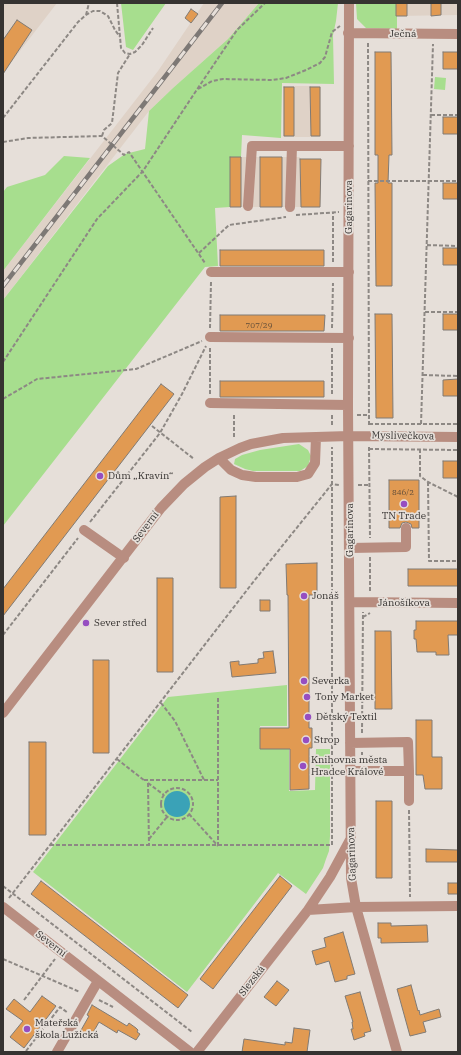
<!DOCTYPE html>
<meta charset="utf-8">
<style>
body{margin:0}
#map{position:relative;width:461px;height:1055px;overflow:hidden;background:#e6dfd9;font-family:"IBM Plex Serif",serif}
canvas{display:block}
.frame{position:absolute;inset:0;border:4px solid #363331;pointer-events:none}
</style>
<div id="map">
<canvas width="461" height="1055"></canvas>
<div class="frame"></div>
</div>
<script>
const ctx = document.querySelector('canvas').getContext('2d');
ctx.lineJoin = 'round';
function paint(path, color) { ctx.fillStyle = color; ctx.fill(path, 'evenodd'); }
const poly = rows => new Path2D(rows.map(r => 'M' + r).join(''));
function stroke(path, color, width, dash) { ctx.strokeStyle = color; ctx.lineWidth = width; ctx.lineCap = dash ? 'butt' : 'round'; ctx.setLineDash(dash || []); ctx.stroke(path); }
function label(font, color, halo, rows, align = 'center') {
  ctx.font = font + ' "IBM Plex Serif",serif'; ctx.lineWidth = 3.5; ctx.setLineDash([]); ctx.textBaseline = 'middle'; ctx.strokeStyle = halo; ctx.fillStyle = color; for (const [text, x, y, turn = 0] of rows) {
    ctx.save(); ctx.translate(x, y); ctx.rotate((+turn || 0) * Math.PI / 180); ctx.textAlign = isNaN(turn) ? turn : align; if (halo) ctx.strokeText(text, 0, 0); ctx.fillText(text, 0, 0); ctx.restore();
  }
}
paint(poly([
 [3,3,57,3,3,73],
 [204,3,259,3,228,39,173,88,149,111,3,300,3,271,158,71],
 [397,3,458,3,458,15,397,16],
 [283,86,321,86,321,137,283,137],
 [230,157,300,157,301,207,230,207]
]), '#dfd2c7');
paint(poly([
 [121,3,166,3,133,50,126,47],
 [259,3,338,3,336,21,333,35,334,84,282,83,281,138,242,135,241,157,230,157,230,207,215,208,218,266,205,267,3,526,3,300,108,166,125,154,145,149,149,111,173,88,228,39],
 [356,3,397,3,397,29,366,28,357,19],
 [435,77,446,78,445,90,434,89],
 [64,156,90,158,3,271,3,192,7,187,45,175],
 [299,444,308,450,311,456,308,466,300,471,253,471,245,469,234,464,235,459,242,455,260,450],
 [287,685,287,726,260,726,260,749,289,748,289,791,315,790,316,749,330,749,330,836,329,851,326,859,323,868,306,894,278,873,187,992,33,872,168,697]
]), '#a7de8e');
paint(poly([
 '164 804a13 13 0 1 1 26 0a13 13 0 1 1-26 0Z'
]), '#3aa2b7');
const building = poly([
 [396,3,407,3,407,16,396,16,396,3],
 [431,3,441,3,441,15,431,16,431,3],
 [191,9,198,14,191,23,185,18,191,9],
 [17,20,32,30,3,74,3,40,17,20],
 [375,52,391,52,392,155,389,155,388,183,392,183,392,286,376,286,375,183,378,183,378,155,375,155,375,52],
 [443,52,458,52,458,69,443,69,443,52],
 [284,87,294,87,294,136,284,136,284,87],
 [310,87,320,87,320,136,311,136,310,87],
 [443,117,458,117,458,134,443,134,443,117],
 [230,157,241,157,241,207,230,207,230,157],
 [260,157,282,157,282,207,260,207,260,157],
 [300,159,321,159,320,207,301,207,300,159],
 [443,183,458,183,458,199,443,199,443,183],
 [443,248,458,248,458,265,443,265,443,248],
 [220,250,324,250,324,266,220,266,220,250],
 [375,314,392,314,393,418,376,418,375,314],
 [443,314,458,314,458,330,443,330,443,314],
 [220,315,325,315,324,331,220,331,220,315],
 [458,379,458,396,443,396,443,380,458,379],
 [220,381,324,381,324,397,220,397,220,381],
 [161,384,174,394,3,616,3,589,161,384],
 [443,461,458,461,458,478,443,478,443,461],
 [389,480,419,480,419,528,412,528,411,524,406,522,402,523,400,528,389,528,389,480],
 [236,496,236,588,220,588,220,497,236,496],
 [317,563,317,595,309,595,309,728,312,728,312,748,309,748,309,789,290,790,290,749,260,749,260,728,289,728,288,595,287,595,286,564,317,563],
 [408,569,458,569,458,586,408,586,408,569],
 [157,578,173,578,173,672,157,672,157,578],
 [260,600,270,600,270,611,260,611,260,600],
 [416,621,458,621,458,635,448,635,449,655,436,655,436,652,417,652,416,639,414,639,414,630,416,630,416,621],
 [375,631,391,631,392,709,375,709,375,631],
 [273,651,276,673,232,677,230,662,239,661,239,665,258,663,258,659,264,658,263,652,273,651],
 [93,660,109,660,109,753,93,753,93,660],
 [416,720,432,720,432,757,442,757,442,789,425,789,423,775,416,775,416,720],
 [29,742,46,742,46,835,29,835,29,742],
 [376,801,392,801,392,878,376,878,376,801],
 [426,849,458,850,458,862,426,862,426,849],
 [280,876,292,886,213,989,200,979,280,876],
 [41,881,188,995,178,1008,31,894,41,881],
 [448,883,458,883,458,894,448,894,448,883],
 [378,923,391,923,391,926,427,925,428,942,381,943,381,938,378,938,378,923],
 [343,932,355,974,347,976,347,979,335,982,329,961,316,965,312,951,326,947,324,938,343,932],
 [277,981,289,990,276,1006,264,997,277,981],
 [411,985,418,1011,419,1010,420,1015,439,1009,441,1017,423,1022,426,1032,410,1036,397,989,411,985],
 [360,992,371,1031,364,1033,365,1036,354,1040,351,1029,353,1029,352,1022,353,1022,345,996,360,992],
 [42,996,56,1006,24,1048,10,1037,23,1021,6,1009,14,999,30,1012,42,996],
 [92,1005,127,1026,129,1023,136,1028,138,1030,137,1032,140,1034,136,1040,118,1030,117,1033,99,1022,90,1038,80,1032,89,1016,87,1015,92,1005],
 [294,1028,310,1030,307,1052,242,1052,244,1039,285,1045,285,1042,292,1043,294,1028]
]);
paint(building, '#e19a52');
stroke(building, '#807a74', 1);
stroke(poly([
 [117,3,121,48,125,53,130,54,135,52,142,45,153,28],
 [86,15,89,3],
 [368,43,369,426],
 [198,89,212,81,223,79,272,80,286,78,306,70,320,63,325,57,332,32,340,26],
 [431,115,458,115],
 [3,118,78,22,86,15,93,11,100,11,108,16,115,30,120,37],
 [102,136,104,130,112,123,118,73,130,54],
 [3,142,28,138,102,136,124,155,129,152,205,263],
 [368,181,458,181],
 [296,215,339,212],
 [427,245,458,246],
 [199,253,229,225,286,217],
 [333,262,333,212],
 [425,312,458,312],
 [210,328,211,282],
 [332,328,333,283],
 [3,362,97,219,143,171,196,91,237,30,265,3],
 [423,375,458,376],
 [210,394,210,346],
 [332,394,332,347],
 [3,399,37,379,136,369,202,341],
 [332,415,332,426],
 [357,415,369,415],
 [369,424,458,424],
 [421,424,433,44],
 [152,426,194,459],
 [234,437,234,413],
 [369,447,370,538],
 [369,449,458,450],
 [420,449,420,476,428,482,458,497],
 [428,482,429,561,458,561],
 [358,485,369,485],
 [90,522,160,433,182,394,206,346],
 [370,557,370,592],
 [363,617,370,613],
 [3,635,78,538],
 [161,703,175,721,204,780],
 [362,733,363,612],
 [117,759,145,781],
 [362,761,362,752],
 [144,780,218,780],
 [148,783,149,845],
 [148,783,164,795],
 '161 804a16 16 0 1 1 32 0a16 16 0 1 1-32 0Z',
 [409,810,410,897],
 [189,814,218,846],
 [149,839,167,817],
 [50,845,332,845,332,447],
 [218,846,218,696],
 [3,886,192,1032],
 [9,898,254,581,332,484,339,485],
 [3,959,80,992],
 [24,1000,55,959],
 [99,1000,113,1007],
 [26,1051,60,1007,68,1013]
]), '#8d8884', 2, [4, 2]);
stroke(poly([
 [349,3,348,405,351,878,356,907,397,1052],
 [348,33,458,34],
 [248,206,252,146,349,146],
 [290,207,292,146],
 [211,272,349,272],
 [210,337,349,338],
 [210,403,348,405],
 [219,458,231,470,242,475,256,477,297,477,308,474,315,463,316,437],
 [84,530,124,558],
 [350,548,406,547,406,528],
 [350,602,458,603],
 [3,713,161,508,184,484,205,467,219,458,240,448,251,444,283,438,349,436,458,437],
 [350,743,408,742,409,771,350,771],
 [409,771,409,801],
 [3,907,190,1052],
 [308,910,356,907,458,906],
 [57,1052,98,981],
 [197,1052,308,910,330,877,350,840]
]), '#b88d80', 10);
const rail = poly([
 [3,286,222,3]
]);
stroke(rail, '#7d7875', 4.5);
stroke(rail, '#e6dfd9', 3, [9]);
for (const [x, y, r, color] of [
 [100,476,4,"#964ec1"],
 [404,504,4,"#964ec1"],
 [304,596,4,"#964ec1"],
 [86,623,4,"#964ec1"],
 [304,681,4,"#964ec1"],
 [307,697,4,"#964ec1"],
 [308,717,4,"#964ec1"],
 [306,740,4,"#964ec1"],
 [303,766,4,"#964ec1"],
 [27,1029,4,"#964ec1"]
]) { const dot = new Path2D(); dot.arc(x, y, r, 0, 2 * Math.PI); ctx.fillStyle = color; ctx.fill(dot); stroke(dot, '#e6dfd9', 1.5); }
label('8px', '#614d39', null, [
 ["707/29",259,326],
 ["846/2",403,493]
]);
label('10px', '#363331', '#e6dfd9', [
 ["Ječná",403,34],
 ["Gagarinova",349,207,-90],
 ["Myslivečkova",403,436,1],
 ["Severní",146,527,-53],
 ["Gagarinova",350,530,-90],
 ["Jánošíkova",404,603],
 ["Gagarinova",352,854,-92],
 ["Severní",51,944,38],
 ["Slezská",252,981,-52]
]);
label('10px', '#363331', '#e6dfd9', [
 ["Dům „Kravín“",108,476],
 ["TN Trade",404,516,"center"],
 ["Jonáš",312,596],
 ["Sever střed",94,623],
 ["Severka",312,681],
 ["Tony Market",315,697],
 ["Dětský Textil",316,717],
 ["Strop",314,740],
 ["Knihovna města",311,760],
 ["Hradce Králové",311,772],
 ["Mateřská",35,1023],
 ["škola Lužická",35,1035]
], 'left');
</script>
